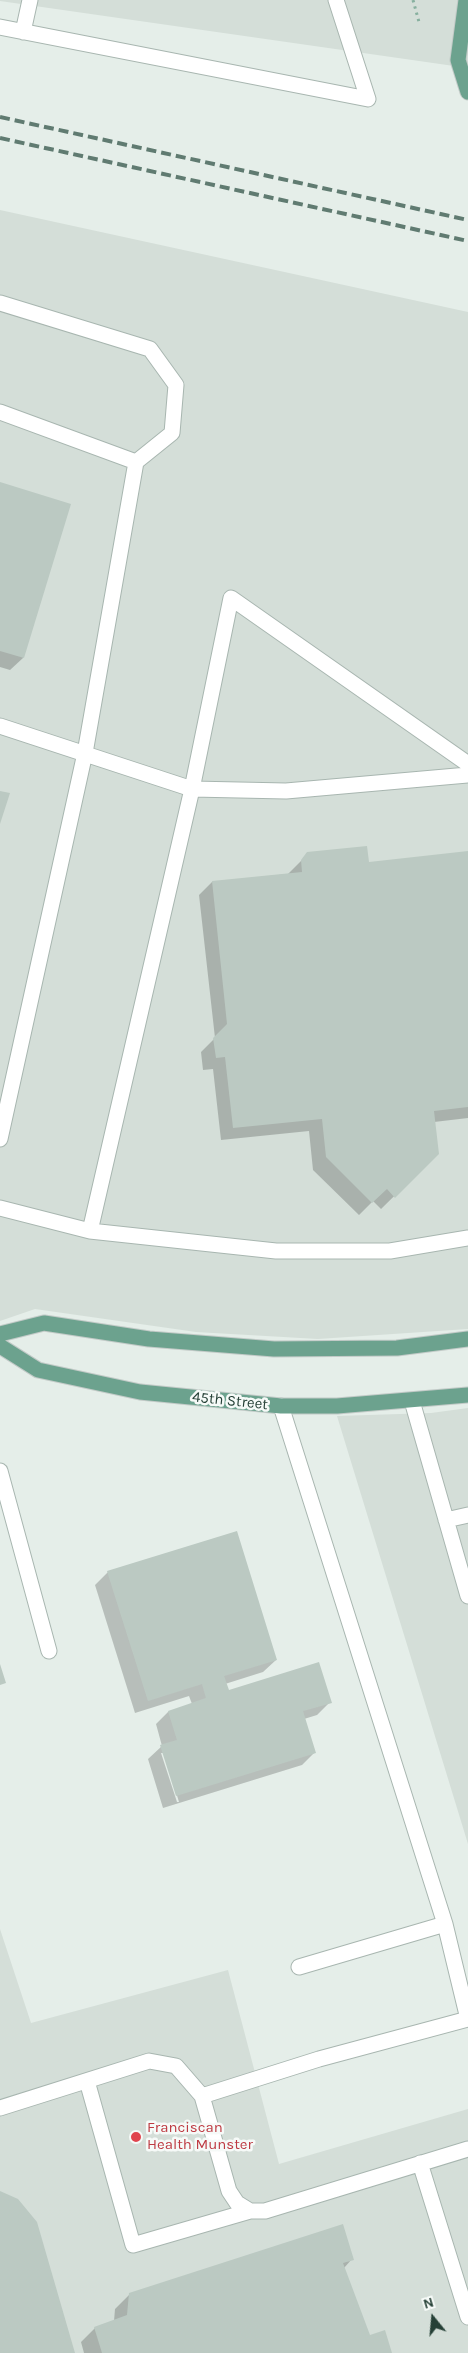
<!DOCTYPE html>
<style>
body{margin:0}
#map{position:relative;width:468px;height:2353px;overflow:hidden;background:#e5eee9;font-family:Karla,sans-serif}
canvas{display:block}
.north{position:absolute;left:408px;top:2293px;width:50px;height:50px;-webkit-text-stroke:4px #f6faf8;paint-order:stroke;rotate:343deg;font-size:14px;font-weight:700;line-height:20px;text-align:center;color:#254036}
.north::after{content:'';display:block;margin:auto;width:18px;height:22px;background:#254036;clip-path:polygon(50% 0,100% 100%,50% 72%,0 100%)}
</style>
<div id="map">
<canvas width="468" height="2353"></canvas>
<div class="north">N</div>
</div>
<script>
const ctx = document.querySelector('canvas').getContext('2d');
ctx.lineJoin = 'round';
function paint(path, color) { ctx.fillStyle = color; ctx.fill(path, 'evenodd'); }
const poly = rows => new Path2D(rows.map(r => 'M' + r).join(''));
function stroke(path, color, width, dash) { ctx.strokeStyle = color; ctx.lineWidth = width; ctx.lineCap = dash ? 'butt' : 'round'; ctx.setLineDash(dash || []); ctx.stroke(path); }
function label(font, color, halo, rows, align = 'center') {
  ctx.font = font + ' Karla,sans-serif'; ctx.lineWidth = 5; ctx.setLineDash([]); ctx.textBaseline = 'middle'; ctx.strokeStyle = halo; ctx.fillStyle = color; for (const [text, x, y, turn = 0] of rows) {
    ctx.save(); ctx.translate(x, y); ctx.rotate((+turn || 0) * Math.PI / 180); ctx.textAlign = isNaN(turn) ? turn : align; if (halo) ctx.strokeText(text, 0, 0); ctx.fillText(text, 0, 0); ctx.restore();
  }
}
paint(poly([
 [0,0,468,0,468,68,0,1],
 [0,210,468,312,468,1329,318,1339,196,1332,35,1309,0,1321],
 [468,1408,468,1844,337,1416,431,1413],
 [0,1929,31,2023,228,1970,279,2164,468,2109,468,2353,0,2353]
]), '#d4ded8');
paint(poly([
 [0,483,23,658,10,670,0,667],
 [468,852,468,1118,434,1122,437,1154,381,1209,373,1201,359,1215,313,1170,309,1131,221,1140,213,1069,203,1070,201,1052,215,1038,199,895,212,882,288,874,308,854,368,863],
 [108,1572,276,1660,263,1672,225,1684,228,1692,330,1702,317,1715,304,1719,315,1752,302,1765,163,1808,148,1759,162,1746,156,1724,168,1712,192,1704,189,1696,135,1713,95,1585],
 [161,1753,164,1753,179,1802,177,1802],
 [352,2259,344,2268,369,2336,391,2353,84,2353,81,2342,95,2328,114,2321,115,2309,130,2294]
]), '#0003');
paint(poly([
 [0,482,71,504,24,658,0,651],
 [0,791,10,793,0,824],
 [367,846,369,862,468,851,468,1107,434,1111,439,1154,395,1198,387,1189,372,1203,326,1157,322,1119,233,1128,225,1057,216,1058,213,1038,227,1024,212,881,302,872,301,860,307,852],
 [237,1531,277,1660,224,1676,229,1690,319,1662,332,1703,303,1711,316,1753,176,1796,160,1745,177,1740,168,1711,206,1698,202,1684,148,1701,107,1571],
 [0,1664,6,1683,0,1685],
 [0,2191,18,2199,37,2222,75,2353,0,2353],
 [343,2224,354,2260,343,2263,370,2335,385,2330,392,2353,102,2353,94,2327,127,2315,129,2293]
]), '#bbc9c2');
const minor = poly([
 [0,27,368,99,336,0],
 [23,32,30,0],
 [0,303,150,349,176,385,172,433,136,462,85,753,0,1139],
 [0,412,136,462],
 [0,726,192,789,286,791,468,775],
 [0,1208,90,1231,192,789,231,598,468,764],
 [90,1231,276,1251,390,1251,468,1238],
 [412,1401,468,1596],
 [0,1471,49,1651],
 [446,1520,468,1515],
 [299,1967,445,1924],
 [87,2081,133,2245,250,2211],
 [202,2096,319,2059,468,2019,445,1924,281,1406],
 [0,2108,149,2061,176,2066,202,2096,229,2191,237,2203,250,2211,265,2211,468,2149],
 [420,2163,468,2317]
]);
const major = poly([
 [466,0,458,60,468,92],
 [0,1334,44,1323,149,1339,274,1349,397,1348,468,1339],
 [0,1346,38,1370,140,1392,281,1406,337,1406,468,1395]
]);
stroke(minor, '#a8b6b0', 17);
stroke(major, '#c2cac7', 17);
stroke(poly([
 [413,0,419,22]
]), '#87b09f', 3, [2.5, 4]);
stroke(minor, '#fff', 15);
stroke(major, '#6ca28e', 15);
stroke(poly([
 [0,117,468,220],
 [0,138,468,241]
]), '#607b71', 4, [10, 5]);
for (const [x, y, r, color] of [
 [136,2137,6,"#e0444e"]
]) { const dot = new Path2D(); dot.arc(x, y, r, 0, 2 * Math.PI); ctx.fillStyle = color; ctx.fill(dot); stroke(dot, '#f6faf8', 2); }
label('15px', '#254036', '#f6faf8', [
 ["45th Street",230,1401,6]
]);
label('15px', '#be3a42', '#f6faf8', [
 ["Franciscan",147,2128],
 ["Health Munster",147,2145]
], 'left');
</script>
